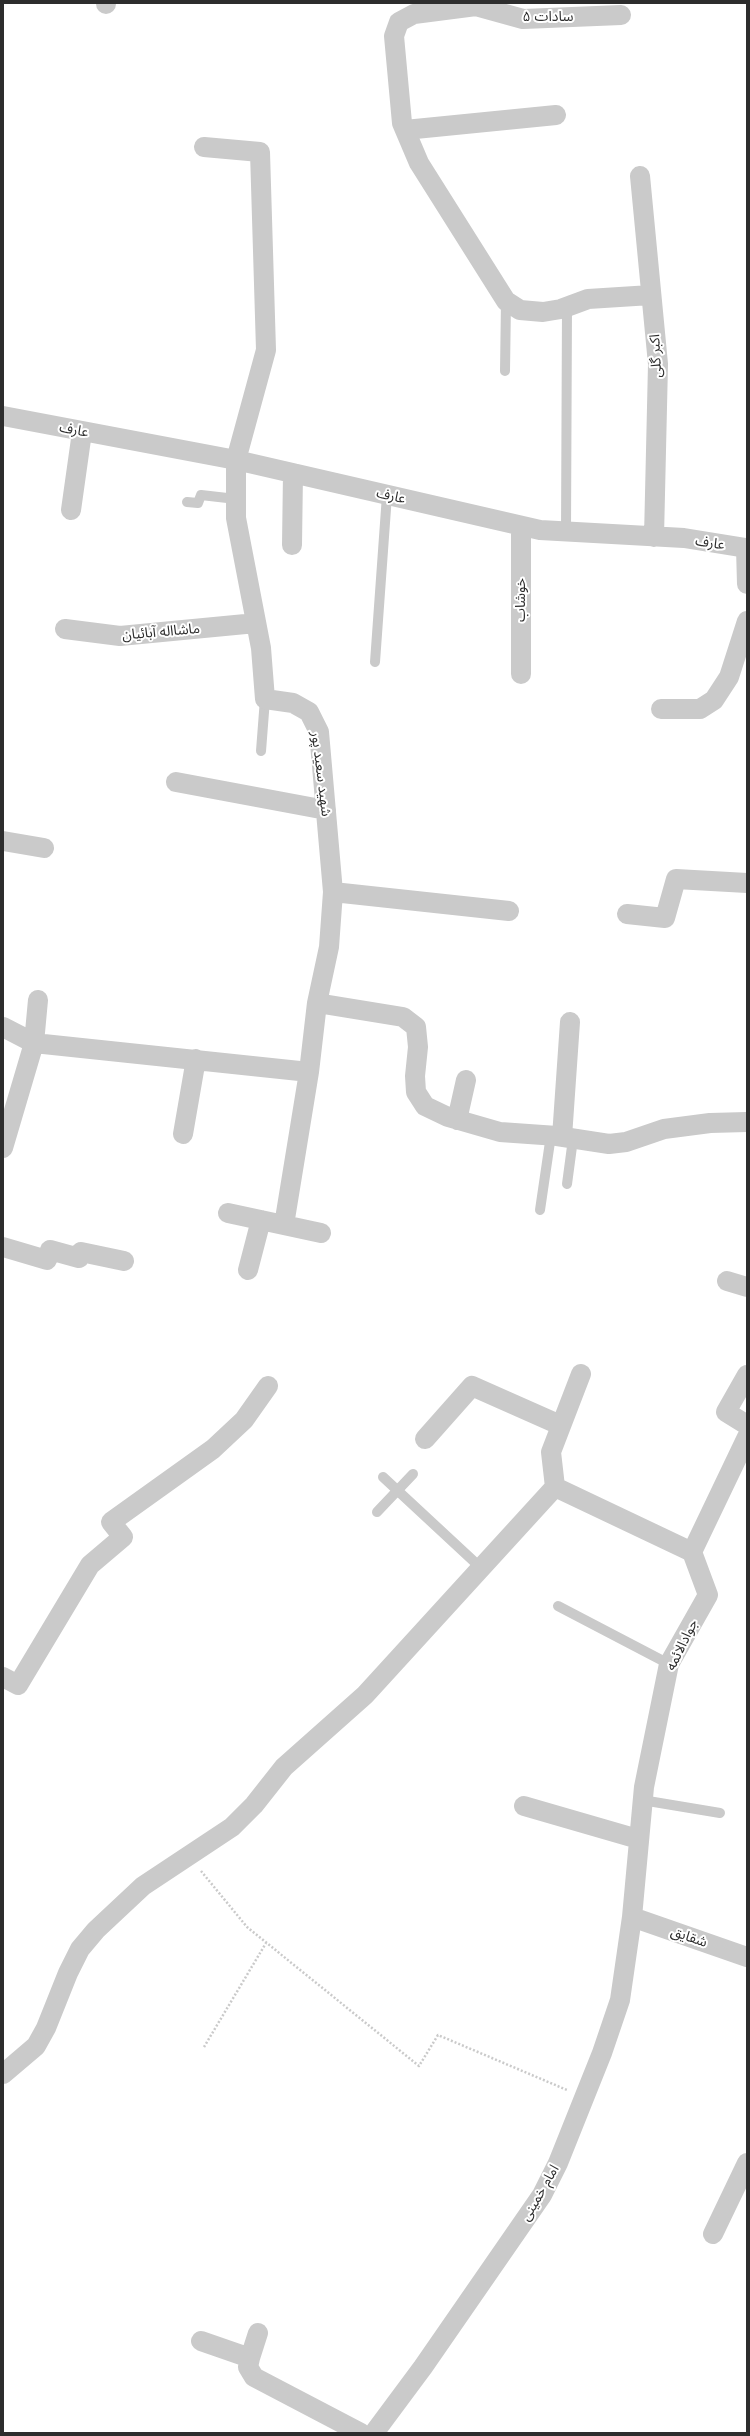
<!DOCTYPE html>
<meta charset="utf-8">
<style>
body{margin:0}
#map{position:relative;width:750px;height:2436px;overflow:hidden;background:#fff;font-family:Inter,sans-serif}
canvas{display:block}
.frame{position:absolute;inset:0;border:4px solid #2d2d2d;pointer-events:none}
</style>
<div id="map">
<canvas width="750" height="2436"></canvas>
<div class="frame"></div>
</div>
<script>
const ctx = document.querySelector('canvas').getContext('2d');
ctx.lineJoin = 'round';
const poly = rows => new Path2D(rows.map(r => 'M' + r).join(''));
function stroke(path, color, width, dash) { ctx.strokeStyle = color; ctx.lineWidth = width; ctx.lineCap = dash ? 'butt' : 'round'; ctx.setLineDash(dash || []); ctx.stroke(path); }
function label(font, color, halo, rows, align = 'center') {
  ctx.font = font + ' Inter,"Noto Sans Arabic",sans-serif'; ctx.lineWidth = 4; ctx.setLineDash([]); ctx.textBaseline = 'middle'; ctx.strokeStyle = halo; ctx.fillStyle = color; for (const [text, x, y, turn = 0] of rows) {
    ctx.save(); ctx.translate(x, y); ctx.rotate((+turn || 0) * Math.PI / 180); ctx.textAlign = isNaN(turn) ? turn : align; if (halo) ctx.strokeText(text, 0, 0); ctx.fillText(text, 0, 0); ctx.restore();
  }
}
stroke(poly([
 [201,1871,247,1927,419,2066,438,2035,567,2090],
 [204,2047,266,1943]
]), '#cacaca', 2.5, [2, 2]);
stroke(poly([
 [505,371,506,301],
 [187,502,198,503,201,495,236,499],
 [566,532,567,307],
 [375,662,387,495],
 [261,751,265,699],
 [567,1184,573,1139],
 [540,1210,551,1135],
 [383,1477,481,1568],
 [377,1512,413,1474],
 [558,1606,669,1664],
 [642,1800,720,1813]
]), '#cacaca', 10);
stroke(poly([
 [106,3,106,4],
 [621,15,523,19,476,6,414,14,399,22,394,36,402,123,419,163,506,301,520,310,543,312,561,309,588,299,651,295],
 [405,130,556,115],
 [204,147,260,152,266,350,236,460,236,518,261,648,265,699,293,703,309,712,319,732,333,892,329,947,317,1003],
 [640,176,658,364,654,537],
 [3,416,236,460,540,530,684,538,746,548,747,584],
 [71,510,82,432],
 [521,526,521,674],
 [292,545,293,473],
 [65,629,120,636,256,623],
 [661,709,700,709,714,700,729,677,747,621],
 [176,782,326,810],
 [3,841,44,848],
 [333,892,509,911],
 [627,914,665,918,676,879,747,883],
 [3,1027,34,1043,309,1072,317,1003,403,1017,416,1027,418,1047,415,1076,416,1092,425,1106,448,1117,500,1132,557,1136,609,1144,626,1142,664,1129,710,1123,747,1122],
 [457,1120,466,1080],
 [183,1134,196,1059],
 [562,1137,570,1022],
 [3,1148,34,1043,38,1000],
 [228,1213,321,1233],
 [284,1225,309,1072],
 [3,1247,47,1260,50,1250,79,1258,81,1252,124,1261],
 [248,1270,261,1220],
 [727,1281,747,1287],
 [747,1375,726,1412,747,1425],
 [425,1439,472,1386,560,1425],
 [555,1487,551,1452,581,1374],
 [3,1677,18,1685,90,1565,123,1537,111,1522,213,1449,244,1420,268,1386],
 [524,1806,638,1839],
 [632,1917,747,1957],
 [3,2074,36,2046,46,2028,68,1973,80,1949,96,1930,143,1886,232,1827,254,1805,284,1767,365,1695,555,1487,692,1552],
 [713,2234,747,2163],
 [201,2341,250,2358,248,2367,254,2377,361,2433],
 [250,2358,258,2333],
 [374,2433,423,2367,542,2195,558,2163,602,2053,620,2000,632,1917,644,1787,669,1664,708,1595,692,1552,747,1437]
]), '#cacaca', 20);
label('14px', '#2d2d2d', '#fff', [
 ["سادات ۵",548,17],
 ["اکبر گلی",656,356,-93],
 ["عارف",74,430,11],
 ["عارف",391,496,13],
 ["عارف",710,543,9],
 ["خوشاب",521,600,-90],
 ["ماشااله آبائیان",161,632,-5],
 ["شهید سعید پور",321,774,83],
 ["جوادالائمه",682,1645,-64],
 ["شقایق",689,1937,19],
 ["امام خمینی",540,2193,-60]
]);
</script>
